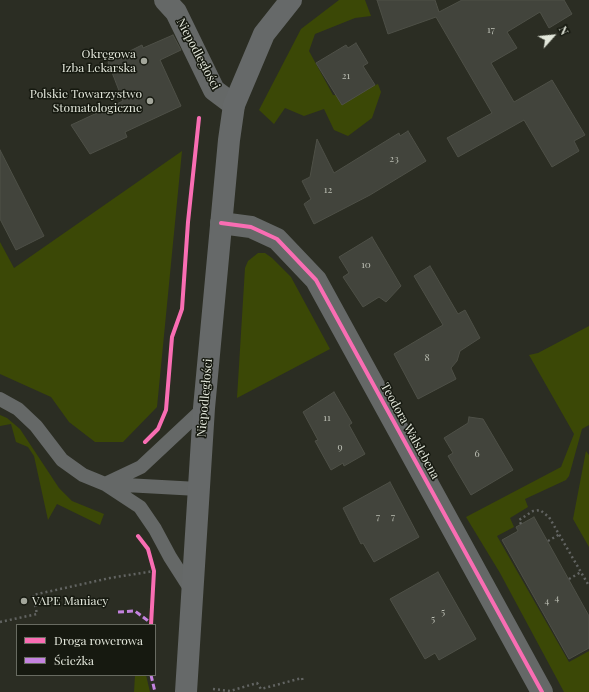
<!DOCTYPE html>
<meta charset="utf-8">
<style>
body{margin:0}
#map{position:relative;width:589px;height:692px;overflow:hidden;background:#2b2d23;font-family:"Playfair Display",serif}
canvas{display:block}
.legend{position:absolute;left:16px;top:624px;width:140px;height:52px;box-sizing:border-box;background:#161910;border:1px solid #686b61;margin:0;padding:5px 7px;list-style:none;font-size:12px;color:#e3e7db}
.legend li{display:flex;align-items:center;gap:8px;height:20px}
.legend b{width:20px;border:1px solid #686b61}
.north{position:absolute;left:533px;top:16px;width:40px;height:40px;-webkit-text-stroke:3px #161910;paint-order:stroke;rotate:63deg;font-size:11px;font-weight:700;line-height:16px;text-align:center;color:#e3e7db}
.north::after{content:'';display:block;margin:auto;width:14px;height:18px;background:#e3e7db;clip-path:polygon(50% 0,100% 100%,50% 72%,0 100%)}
</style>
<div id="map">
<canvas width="589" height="692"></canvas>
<ul class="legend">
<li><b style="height:5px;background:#f96db3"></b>Droga rowerowa</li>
<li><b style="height:5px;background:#c483df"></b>Ścieżka</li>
</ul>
<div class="north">N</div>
</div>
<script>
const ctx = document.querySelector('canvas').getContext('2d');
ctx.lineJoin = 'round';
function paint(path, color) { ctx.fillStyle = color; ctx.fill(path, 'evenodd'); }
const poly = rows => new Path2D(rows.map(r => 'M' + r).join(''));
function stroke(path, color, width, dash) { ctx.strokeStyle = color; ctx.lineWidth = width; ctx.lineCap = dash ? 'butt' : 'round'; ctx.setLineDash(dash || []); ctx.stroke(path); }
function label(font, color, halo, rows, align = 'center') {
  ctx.font = font + ' "Playfair Display",serif'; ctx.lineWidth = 3; ctx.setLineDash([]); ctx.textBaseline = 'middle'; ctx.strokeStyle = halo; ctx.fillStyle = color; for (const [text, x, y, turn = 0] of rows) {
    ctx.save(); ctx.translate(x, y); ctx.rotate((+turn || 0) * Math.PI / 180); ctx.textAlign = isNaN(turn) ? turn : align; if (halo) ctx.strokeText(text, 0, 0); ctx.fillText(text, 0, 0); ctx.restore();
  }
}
paint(poly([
 [339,0,365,0,371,16,355,18,315,34,309,51,333,95,349,96,378,84,381,92,372,118,348,136,334,130,324,109,304,116,285,108,274,124,259,110,301,29],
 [182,151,157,407,123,442,95,442,69,422,51,397,0,374,0,242,14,268],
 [258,253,265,253,272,258,291,277,330,349,237,398,245,268,248,261],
 [589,326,589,425,582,429,569,476,566,480,525,499,528,507,510,518,514,527,497,536,569,662,589,651,589,692,564,692,500,573,466,517,561,467,574,434,529,355,538,353],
 [0,415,7,418,20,429,59,488,72,501,104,514,100,525,57,504,48,520,34,456,28,447,16,442,11,424,0,426],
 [586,451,589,455,589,547,573,519],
 [135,675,146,675,150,692,134,692]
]), '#3b4806');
const building = poly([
 [377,0,435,0,439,12,462,0,564,0,572,14,549,28,540,12,507,32,517,48,491,63,514,102,552,80,585,135,574,141,579,151,552,167,524,120,458,157,447,138,492,113,436,17,388,34,377,0],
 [173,35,181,50,160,60,181,106,125,132,127,137,90,154,71,125,123,101,108,62,142,45,143,48,173,35],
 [356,43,368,63,363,66,375,85,342,105,316,63,346,45,348,48,356,43],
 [408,131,426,161,370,195,314,224,304,204,311,199,302,181,310,177,317,139,334,173,399,133,400,136,408,131],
 [0,150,44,236,16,250,0,219,0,150],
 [372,237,401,286,386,302,379,297,363,307,343,277,349,273,339,257,372,237],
 [430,266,458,314,465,310,480,338,460,351,457,361,451,368,456,379,418,399,394,354,443,325,414,276,430,266],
 [334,392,352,423,349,425,365,454,344,466,343,463,331,470,315,441,318,440,303,412,334,392],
 [469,417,483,419,513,470,471,495,448,456,453,453,444,438,468,423,469,417],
 [390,482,419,537,374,562,363,543,361,544,343,508,390,482],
 [534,517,589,616,589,648,569,659,502,540,518,531,516,527,534,517],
 [438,572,476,639,439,660,435,653,425,659,390,599,438,572]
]);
paint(building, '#42443c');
stroke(building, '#4e5047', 1);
stroke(poly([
 [521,524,519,520,533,511,540,510,549,517,589,586],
 [548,541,560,534],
 [569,579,581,572],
 [0,622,37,614,33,595,110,578,154,571],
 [213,689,230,691,257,683,261,689,302,678,303,682]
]), '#626462', 2.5, [2, 3]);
stroke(poly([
 [0,399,18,409,36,426,62,460,83,475,105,484,140,507,155,529,170,557,193,593],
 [105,484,141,467,204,408],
 [107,484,198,489]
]), '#656867', 14);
stroke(poly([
 [221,223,251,227,277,239,316,280,542,692]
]), '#656867', 22);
stroke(poly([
 [165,0,176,12,214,90,234,105]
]), '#656867', 22);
stroke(poly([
 [186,692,204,408,229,140,234,105,264,34,291,0]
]), '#666969', 22);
stroke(poly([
 [118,612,135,611,151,623],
 [151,675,155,692]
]), '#c483df', 3, [6, 3]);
stroke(poly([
 [221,223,251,227,277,239,316,280,542,692],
 [145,442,158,429,166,410,172,337,182,309,188,222,199,118],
 [138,536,148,549,154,571,151,625]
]), '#f96db3', 4);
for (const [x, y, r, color] of [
 [144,61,4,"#a3a69b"],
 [150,101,4,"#a3a69b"],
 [24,601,4,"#a3a69b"]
]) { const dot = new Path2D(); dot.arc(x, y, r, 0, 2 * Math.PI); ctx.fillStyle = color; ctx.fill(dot); stroke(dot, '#161910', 1.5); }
label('10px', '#bbbeb3', null, [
 ["17",491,30],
 ["21",346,76],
 ["23",394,159],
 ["12",328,190],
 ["10",366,265],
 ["8",427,358],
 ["11",327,418],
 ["9",340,447],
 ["6",477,454],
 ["7",378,517],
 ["7",393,517],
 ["4",557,598],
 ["4",547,601],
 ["5",443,612],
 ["5",433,619]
]);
label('12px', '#e3e7db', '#161910', [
 ["Okręgowa",136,54],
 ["Izba Lekarska",136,68],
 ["Polskie Towarzystwo",142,94],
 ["Stomatologiczne",142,108],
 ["VAPE Maniacy",32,601,"left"]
], 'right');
label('12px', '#e3e7db', '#161910', [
 ["Niepodległości",198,54,62],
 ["Niepodległości",205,398,-85],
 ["Teodora Walslebena",410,431,61]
]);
</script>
